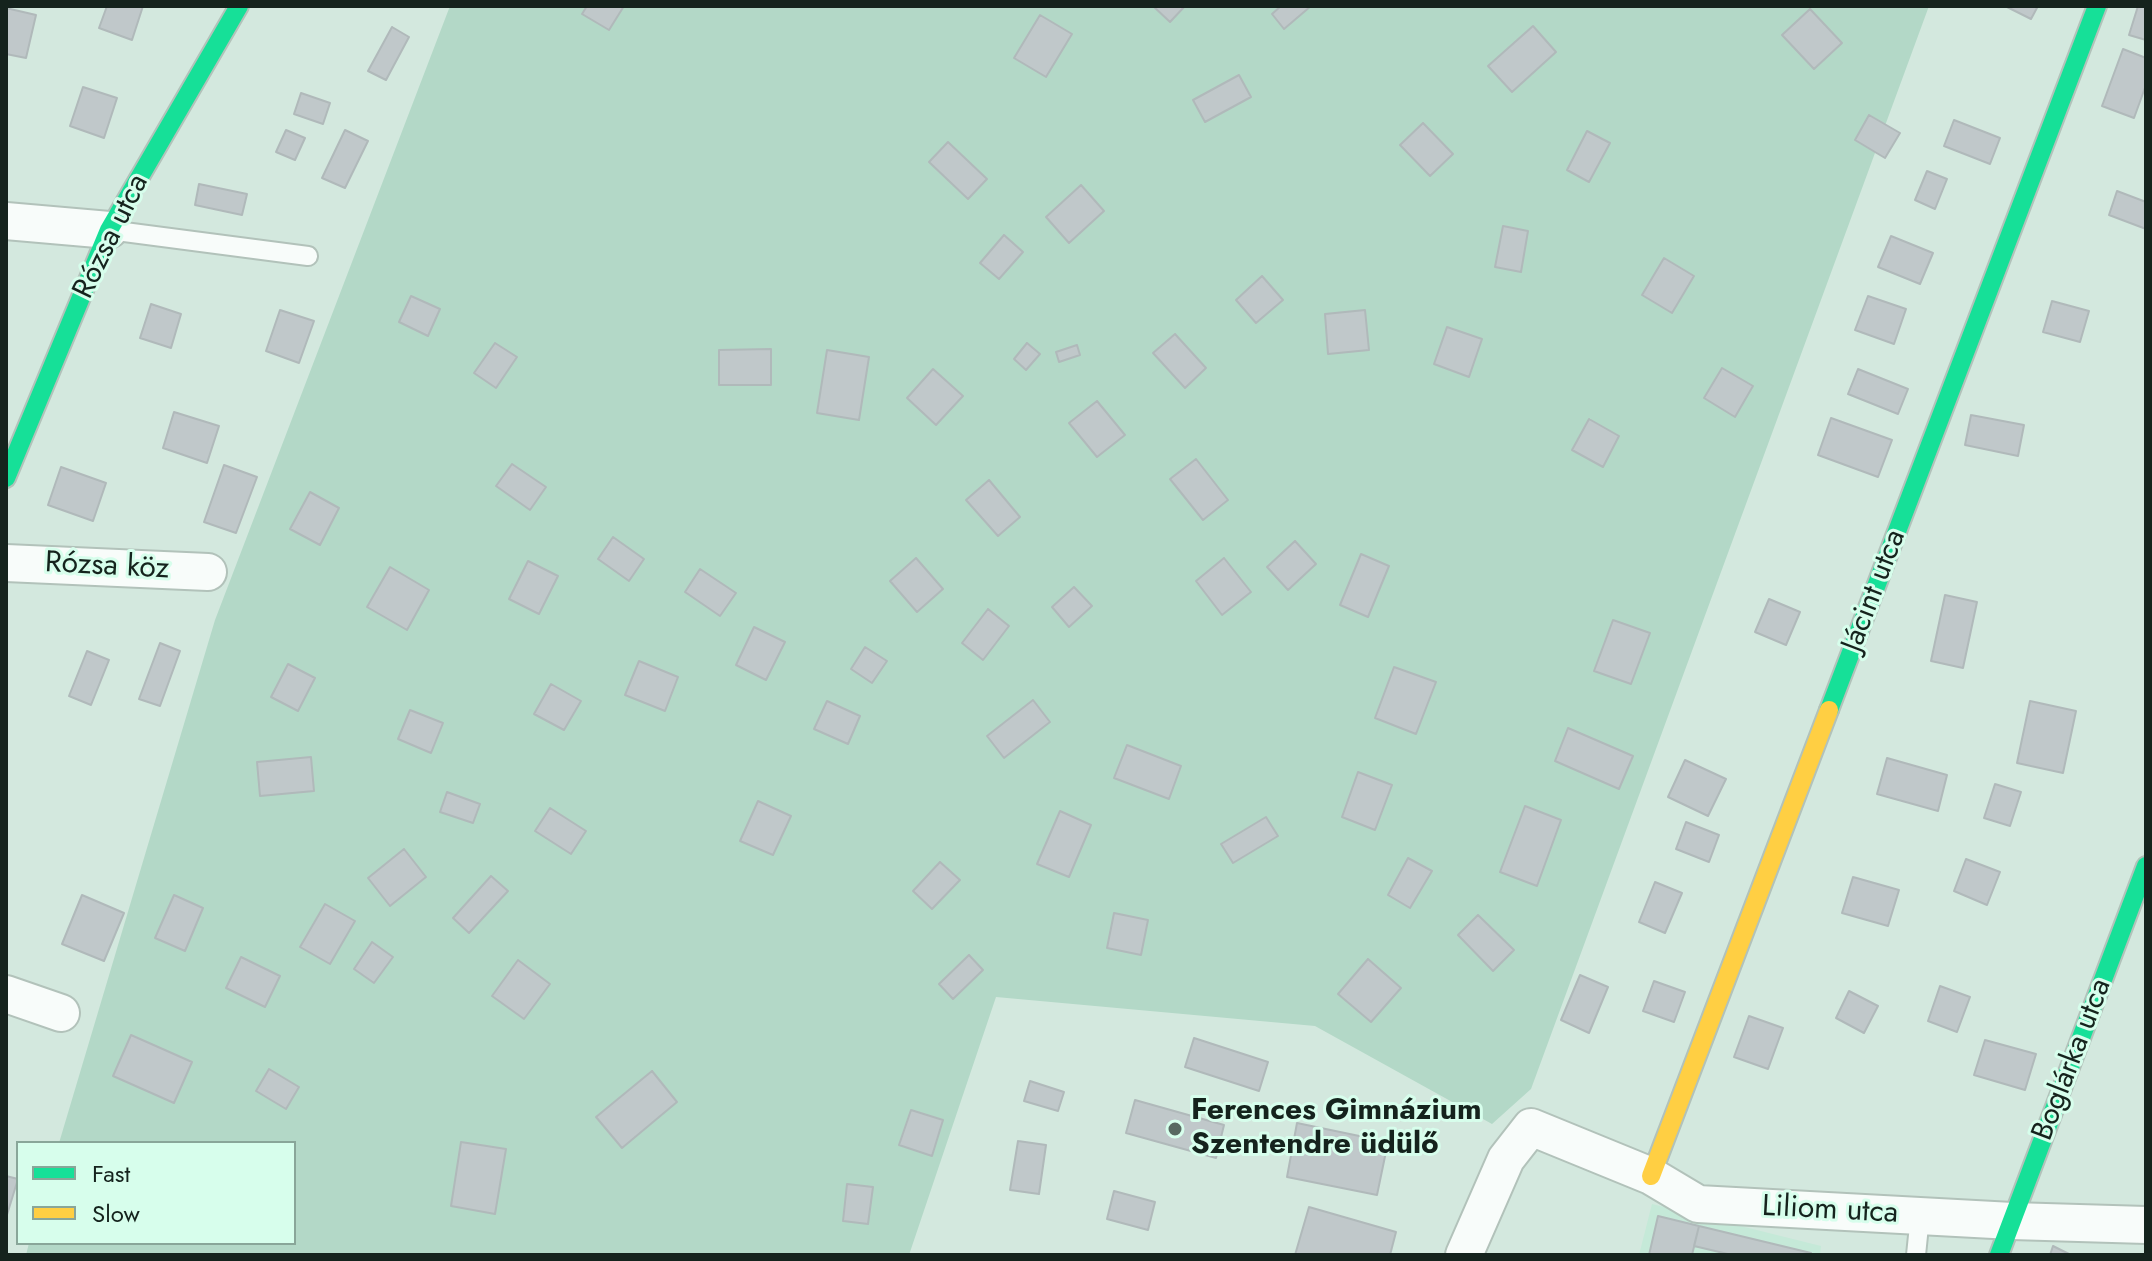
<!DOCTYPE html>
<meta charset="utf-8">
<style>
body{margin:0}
#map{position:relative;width:2152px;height:1261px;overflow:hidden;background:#d3e8de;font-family:Jost,sans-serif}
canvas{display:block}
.frame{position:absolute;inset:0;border:8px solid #15231d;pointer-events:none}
.legend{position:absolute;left:16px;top:1141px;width:280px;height:104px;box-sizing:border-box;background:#d7feec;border:2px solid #89a699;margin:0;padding:10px 14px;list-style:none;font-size:24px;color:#15231d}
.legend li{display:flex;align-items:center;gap:16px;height:40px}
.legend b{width:40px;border:2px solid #89a699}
</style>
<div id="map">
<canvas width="2152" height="1261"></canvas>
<div class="frame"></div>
<ul class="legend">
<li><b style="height:10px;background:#16e098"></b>Fast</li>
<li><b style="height:10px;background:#ffcf43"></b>Slow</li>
</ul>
</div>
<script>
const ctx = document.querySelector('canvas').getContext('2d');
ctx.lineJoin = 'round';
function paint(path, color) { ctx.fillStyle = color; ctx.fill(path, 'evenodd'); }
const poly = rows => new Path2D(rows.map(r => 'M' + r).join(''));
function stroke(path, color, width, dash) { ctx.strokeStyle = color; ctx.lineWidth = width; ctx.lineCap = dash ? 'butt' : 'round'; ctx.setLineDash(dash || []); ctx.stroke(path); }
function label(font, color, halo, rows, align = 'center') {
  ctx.font = font + ' Jost,sans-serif'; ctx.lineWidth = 6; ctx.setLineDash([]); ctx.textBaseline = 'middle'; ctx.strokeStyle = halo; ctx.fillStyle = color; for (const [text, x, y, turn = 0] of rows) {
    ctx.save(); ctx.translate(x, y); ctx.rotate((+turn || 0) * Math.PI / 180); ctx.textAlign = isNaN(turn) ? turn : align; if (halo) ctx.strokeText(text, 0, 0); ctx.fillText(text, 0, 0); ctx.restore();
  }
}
paint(poly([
 [1652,1204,1821,1246,1820,1255,1639,1255]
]), '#c5e9d8');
paint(poly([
 [450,6,1929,6,1531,1089,1492,1124,1315,1026,996,997,909,1255,26,1255,29,1243,294,1243,294,1143,59,1143,215,620]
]), '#b3d8c7');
const building = poly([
 [107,6,143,6,132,40,99,28,107,6],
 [587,6,624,6,609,30,582,14,587,6],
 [1153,6,1185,6,1170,22,1153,6],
 [1281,6,1311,6,1284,29,1272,14,1281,6],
 [2005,6,2038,6,2031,19,2005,6],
 [2138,6,2146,6,2146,40,2129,35,2138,6],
 [6,8,36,15,26,58,6,54,6,8],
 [1810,9,1842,43,1814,69,1782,35,1810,9],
 [1040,15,1072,34,1046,77,1014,58,1040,15],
 [1533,26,1556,52,1512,92,1488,66,1533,26],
 [392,27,409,37,386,80,368,71,392,27],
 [2123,49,2146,58,2146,85,2134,118,2102,106,2123,49],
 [1239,75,1251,97,1205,122,1193,100,1239,75],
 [83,87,117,98,104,138,70,126,83,87],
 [301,93,330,103,323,124,294,114,301,93],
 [1869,115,1900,133,1885,158,1855,140,1869,115],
 [1954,120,2000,138,1990,164,1944,146,1954,120],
 [1423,123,1453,154,1430,176,1400,145,1423,123],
 [286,130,305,138,295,160,276,152,286,130],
 [345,130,368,141,345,188,322,178,345,130],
 [1587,131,1610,143,1589,182,1567,170,1587,131],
 [948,142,987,179,968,199,929,162,948,142],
 [1927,171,1947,179,1935,209,1915,200,1927,171],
 [199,184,247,194,242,215,195,205,199,184],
 [1081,185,1104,211,1069,243,1046,217,1081,185],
 [2117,191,2146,202,2146,229,2109,215,2117,191],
 [1503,226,1528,231,1521,272,1495,267,1503,226],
 [1004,235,1023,252,999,279,980,263,1004,235],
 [1891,236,1933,253,1920,284,1878,267,1891,236],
 [1664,258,1694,276,1672,313,1642,295,1664,258],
 [1262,276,1283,300,1256,323,1236,300,1262,276],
 [411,296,440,309,428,336,399,322,411,296],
 [1868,296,1906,309,1894,344,1855,330,1868,296],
 [2052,301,2089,311,2080,342,2043,332,2052,301],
 [151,304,181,314,171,348,140,338,151,304],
 [280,310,314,321,299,363,266,351,280,310],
 [1365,310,1369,350,1328,354,1325,314,1365,310],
 [1447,327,1482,339,1469,377,1434,364,1447,327],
 [1175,334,1206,368,1185,388,1153,353,1175,334],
 [495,343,517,357,496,388,474,373,495,343],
 [1027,343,1040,354,1026,370,1014,359,1027,343],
 [1077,345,1080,355,1059,362,1056,352,1077,345],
 [771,349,771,385,719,385,719,350,771,349],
 [827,350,869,357,859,420,817,413,827,350],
 [1722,368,1753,386,1735,417,1704,398,1722,368],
 [933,369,963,396,936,425,907,398,933,369],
 [1858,369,1908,389,1898,414,1848,394,1858,369],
 [1097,401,1125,435,1097,457,1069,423,1097,401],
 [174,412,219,426,207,463,163,448,174,412],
 [1971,415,2024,425,2018,456,1965,445,1971,415],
 [1831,418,1892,440,1878,477,1818,455,1831,418],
 [1589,419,1619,436,1603,467,1572,450,1589,419],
 [1196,459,1228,500,1203,520,1170,479,1196,459],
 [512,464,546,487,530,510,496,486,512,464],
 [224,465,257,477,236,533,204,522,224,465],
 [61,467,106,483,93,521,48,505,61,467],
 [989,480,1020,517,998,536,966,500,989,480],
 [310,492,339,508,320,545,290,529,310,492],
 [613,537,644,559,629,581,598,559,613,537],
 [1295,541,1316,564,1288,590,1267,567,1295,541],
 [1361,554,1389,566,1368,617,1340,605,1361,554],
 [916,558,943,589,917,612,890,581,916,558],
 [1224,558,1251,592,1222,615,1196,581,1224,558],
 [528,561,558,576,539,614,509,599,528,561],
 [390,567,429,590,407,630,367,607,390,567],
 [700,569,736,593,720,616,685,592,700,569],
 [1074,587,1092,606,1069,627,1052,607,1074,587],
 [1945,595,1977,602,1963,668,1931,661,1945,595],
 [1769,599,1800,612,1786,645,1755,632,1769,599],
 [988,609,1009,626,983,660,962,643,988,609],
 [1613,620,1650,633,1631,684,1594,671,1613,620],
 [754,627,785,642,766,680,736,665,754,627],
 [160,643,180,651,160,706,139,699,160,643],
 [865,647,887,661,872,683,851,669,865,647],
 [87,651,109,660,91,705,69,696,87,651],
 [639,661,678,677,665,711,625,695,639,661],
 [288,664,315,678,298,711,271,697,288,664],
 [1394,667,1436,682,1416,734,1375,718,1394,667],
 [551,684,581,701,564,730,534,714,551,684],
 [1033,700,1050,722,1004,758,987,736,1033,700],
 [827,701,860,716,848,744,814,729,827,701],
 [2030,701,2076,711,2063,773,2017,763,2030,701],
 [410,710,443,723,431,753,398,739,410,710],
 [1568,728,1633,756,1619,789,1555,761,1568,728],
 [1127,745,1181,766,1169,799,1114,778,1127,745],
 [311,757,314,791,260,796,257,762,311,757],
 [1887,758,1947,775,1938,811,1877,794,1887,758],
 [1685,760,1726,779,1708,816,1668,797,1685,760],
 [1358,772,1392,785,1375,830,1342,817,1358,772],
 [1995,784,2021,792,2010,826,1984,818,1995,784],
 [447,792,480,804,473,823,440,812,447,792],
 [758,801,791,816,773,855,740,841,758,801],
 [1525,806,1561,820,1537,886,1500,872,1525,806],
 [550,808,586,831,571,854,535,831,550,808],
 [1060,811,1091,825,1069,877,1037,864,1060,811],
 [1266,817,1278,836,1233,863,1221,844,1266,817],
 [1686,822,1719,835,1709,862,1676,849,1686,822],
 [404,849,426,877,390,906,368,878,404,849],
 [1408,858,1432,871,1410,908,1388,895,1408,858],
 [1966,859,2000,872,1987,905,1954,891,1966,859],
 [940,862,960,880,932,909,913,891,940,862],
 [491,876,508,891,469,933,453,918,491,876],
 [1853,877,1899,890,1888,926,1842,913,1853,877],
 [1655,882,1682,893,1665,933,1639,922,1655,882],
 [82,895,124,913,104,961,62,944,82,895],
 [174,895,203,908,185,951,155,938,174,895],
 [325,904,355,921,330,964,300,947,325,904],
 [1114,913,1148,920,1141,955,1107,948,1114,913],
 [1478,915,1514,950,1493,971,1458,935,1478,915],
 [372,942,393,957,374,983,354,969,372,942],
 [969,955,983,970,953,999,939,984,969,955],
 [241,957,280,976,265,1007,226,988,241,957],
 [1368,959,1401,988,1371,1022,1338,994,1368,959],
 [518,960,550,984,524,1019,492,996,518,960],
 [1580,975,1608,987,1589,1033,1561,1020,1580,975],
 [1654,981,1685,992,1674,1022,1643,1011,1654,981],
 [1940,986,1970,997,1957,1032,1928,1021,1940,986],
 [1849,991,1878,1006,1864,1033,1836,1018,1849,991],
 [1749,1016,1783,1028,1768,1069,1734,1057,1749,1016],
 [131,1035,192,1062,174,1103,113,1076,131,1035],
 [1194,1038,1268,1062,1259,1091,1185,1067,1194,1038],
 [1985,1040,2036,1054,2025,1090,1974,1075,1985,1040],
 [269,1069,299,1087,286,1109,256,1091,269,1069],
 [652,1071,677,1102,622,1148,596,1117,652,1071],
 [1030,1081,1064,1092,1058,1111,1024,1101,1030,1081],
 [1135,1100,1224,1125,1216,1158,1126,1133,1135,1100],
 [911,1110,943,1120,932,1156,899,1145,911,1110],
 [1297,1123,1388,1142,1377,1195,1287,1177,1297,1123],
 [1018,1141,1046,1145,1039,1194,1010,1190,1018,1141],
 [461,1142,506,1149,495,1214,451,1206,461,1142],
 [6,1176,18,1179,6,1218,6,1176],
 [847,1184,873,1187,868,1224,843,1221,847,1184],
 [1114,1191,1155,1202,1148,1230,1107,1219,1114,1191],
 [1309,1207,1396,1232,1390,1255,1295,1255,1309,1207],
 [1658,1216,1699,1226,1692,1255,1649,1255,1658,1216],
 [1699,1226,1811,1253,1811,1255,1732,1255,1694,1246,1699,1226],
 [2053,1246,2071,1255,2083,1255,2050,1255,2053,1246]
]);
paint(building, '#c0c8ca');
stroke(building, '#b0b9ba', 2);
const lane = poly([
 [109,230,308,256],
 [1916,1255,1920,1216]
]);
const street = poly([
 [6,221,109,230],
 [6,563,208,572],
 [6,994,61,1013],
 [1464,1255,1506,1159,1531,1127,1651,1176,1698,1204,2012,1221,2146,1225]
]);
const fast = poly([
 [6,478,109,230,239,6],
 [1829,710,2097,6],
 [1999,1255,2146,866]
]);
const slow = poly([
 [1651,1176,1829,710]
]);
stroke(lane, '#b2c2ba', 22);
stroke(street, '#b2c2ba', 40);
stroke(fast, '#b2c2ba', 22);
stroke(slow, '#b2c2ba', 22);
stroke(lane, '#f8fcfa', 18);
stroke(street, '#f8fcfa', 36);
stroke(fast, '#16e098', 18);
stroke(slow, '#ffcf43', 18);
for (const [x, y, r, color] of [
 [1175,1129,8,"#586861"]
]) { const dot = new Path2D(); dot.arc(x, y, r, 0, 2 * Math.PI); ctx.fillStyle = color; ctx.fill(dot); stroke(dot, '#d7feec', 3); }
label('30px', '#15231d', '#d7feec', [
 ["Rózsa utca",112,237,-64],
 ["Rózsa köz",107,567,3],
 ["Jácint utca",1875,591,-69],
 ["Boglárka utca",2073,1060,-69],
 ["Liliom utca",1830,1211,3]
]);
label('bold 30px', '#15231d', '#d7feec', [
 ["Ferences Gimnázium",1191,1112],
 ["Szentendre üdülő",1191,1146]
], 'left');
</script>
